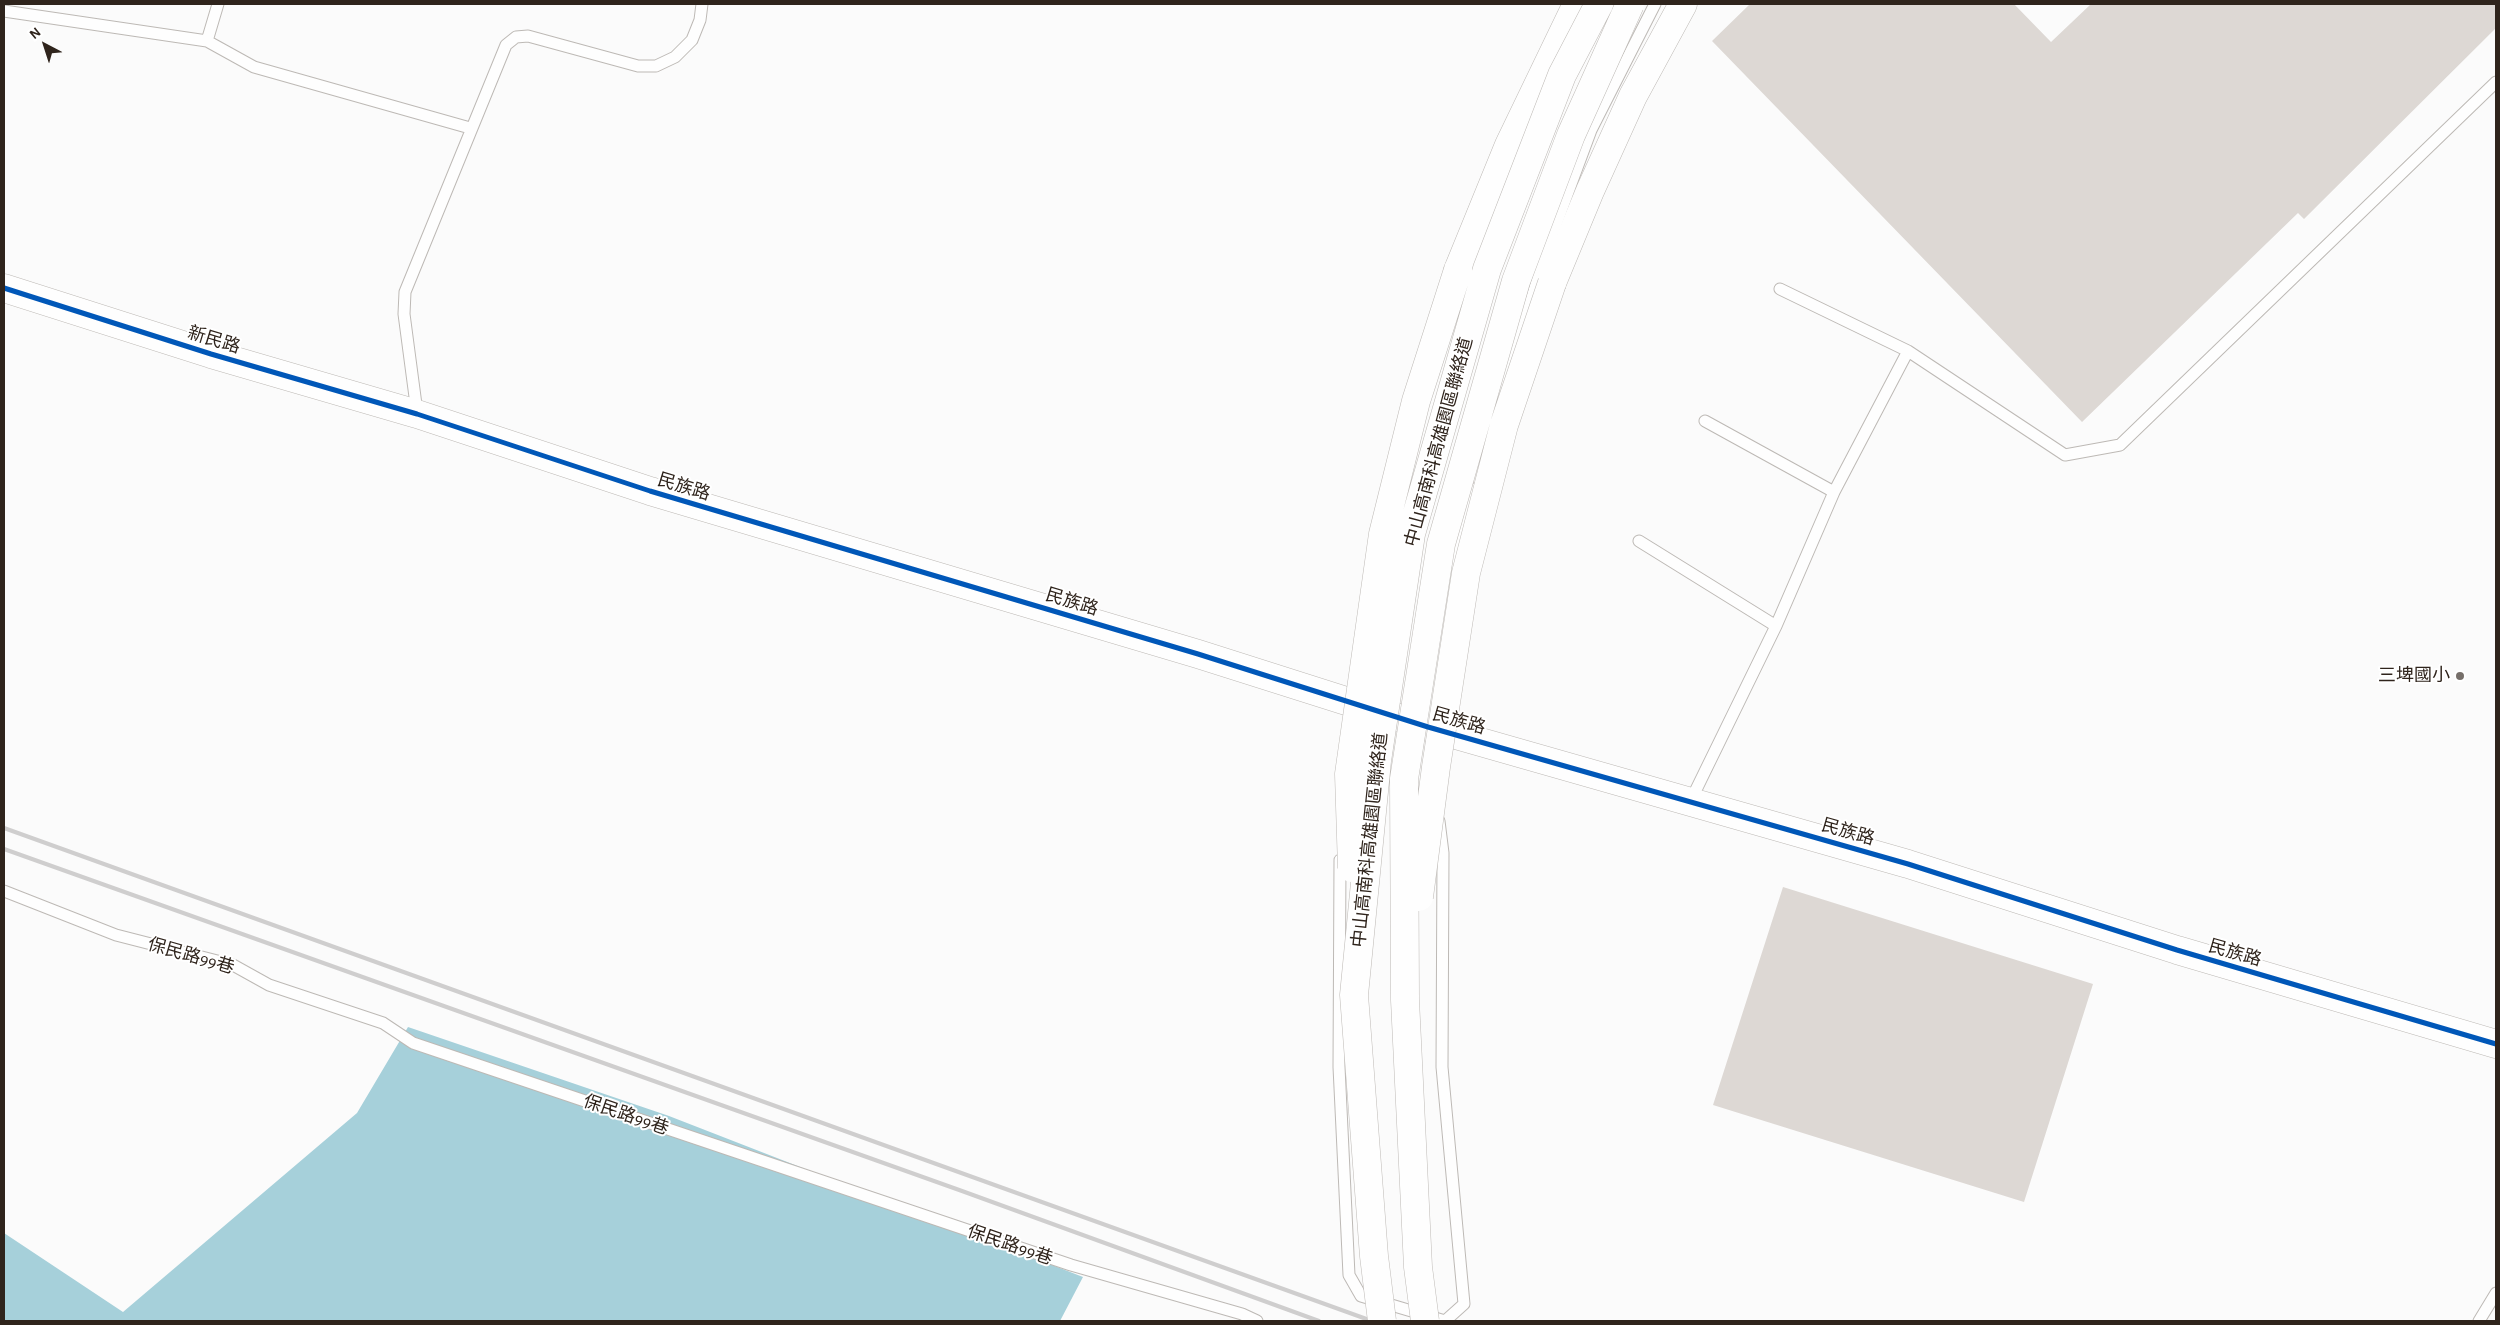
<!DOCTYPE html>
<meta charset="utf-8">
<style>
body{margin:0}
#map{position:relative;width:2500px;height:1325px;overflow:hidden;background:#fbfbfb;font-family:"Alegreya Sans",sans-serif}
canvas{display:block}
.frame{position:absolute;inset:0;border:5px solid #2f241c;pointer-events:none}
.north{position:absolute;left:20px;top:20px;width:50px;height:50px;-webkit-text-stroke:4px #fff;paint-order:stroke;rotate:320deg;font-size:14px;font-weight:700;line-height:20px;text-align:center;color:#2f241c}
.north::after{content:'';display:block;margin:auto;width:18px;height:22px;background:#2f241c;clip-path:polygon(50% 0,100% 100%,50% 72%,0 100%)}
</style>
<div id="map">
<canvas width="2500" height="1325"></canvas>
<div class="frame"></div>
<div class="north">N</div>
</div>
<script>
const ctx = document.querySelector('canvas').getContext('2d');
ctx.lineJoin = 'round';
function paint(path, color) { ctx.fillStyle = color; ctx.fill(path, 'evenodd'); }
const poly = rows => new Path2D(rows.map(r => 'M' + r).join(''));
function stroke(path, color, width, dash) { ctx.strokeStyle = color; ctx.lineWidth = width; ctx.lineCap = dash ? 'butt' : 'round'; ctx.setLineDash(dash || []); ctx.stroke(path); }
function label(font, color, halo, rows, align = 'center') {
  ctx.font = font + ' "Alegreya Sans","Noto Sans TC",sans-serif'; ctx.lineWidth = 4; ctx.setLineDash([]); ctx.textBaseline = 'middle'; ctx.strokeStyle = halo; ctx.fillStyle = color; for (const [text, x, y, turn = 0] of rows) {
    ctx.save(); ctx.translate(x, y); ctx.rotate((+turn || 0) * Math.PI / 180); ctx.textAlign = isNaN(turn) ? turn : align; if (halo) ctx.strokeText(text, 0, 0); ctx.fillText(text, 0, 0); ctx.restore();
  }
}
paint(poly([
 [408,1027,669,1116,1083,1277,1060,1321,4,1321,4,1233,123,1312,357,1113]
]), '#a6d0da');
paint(poly([
 [1750,4,2014,4,2051,42,2091,4,2496,4,2496,28,2304,219,2298,213,2082,422,1712,41],
 [1783,887,2093,984,2024,1202,1713,1105]
]), '#ddd8d4');
const lane = poly([
 [4,11,207,41,254,67,470,128],
 [207,41,218,4],
 [1780,289,1908,351,2065,455,2120,445,2496,82],
 [1495,411,1552,235,1591,130,1655,4],
 [417,412,404,314,405,292,506,45,516,37,528,36,638,66,656,66,675,57,692,40,700,20,702,4],
 [1705,421,1834,492],
 [1639,541,1776,626],
 [1428,728,1452,566,1474,489],
 [1691,800,1776,626,1834,492,1908,351],
 [1340,860,1339,1067,1349,1275,1361,1296,1445,1321,1464,1304,1442,1067,1443,853,1439,821],
 [4,891,116,935,233,965,269,985,383,1023,413,1043,1071,1265,1242,1314,1257,1321],
 [2479,1321,2496,1293]
]);
const secondary = poly([
 [4,288,211,354,417,414,650,491,1198,654,1428,727,1908,864,2177,950,2496,1044]
]);
const highway = poly([
 [1458,270,1509,145,1577,4],
 [1552,283,1590,191,1633,96,1683,4]
]);
stroke(lane, '#bdb9b5', 13);
stroke(secondary, '#bdb9b5', 29);
stroke(highway, '#bdb9b5', 29);
stroke(lane, '#fefefe', 11);
stroke(secondary, '#fefefe', 28);
stroke(highway, '#fefefe', 28);
stroke(poly([
 [4,828,1372,1321],
 [4,849,962,1191,1319,1321]
]), '#cfcece', 4);
const highwayBridge = poly([
 [1352,868,1349,774,1383,534,1416,401,1458,270],
 [1419,897,1436,767,1466,573,1504,425,1552,283],
 [1382,1321,1374,1256,1354,995,1377,761,1411,534,1487,269,1562,75,1599,4],
 [1425,1321,1418,1267,1405,1000,1404,779,1441,544,1516,281,1571,135,1630,4]
]);
stroke(highwayBridge, '#bdb9b5', 29, []);
stroke(highwayBridge, '#fefefe', 28);
stroke(poly([
 [4,288,211,354,417,414,650,491,1198,654,1428,727,1908,864,2177,950,2496,1044]
]), '#0057b8', 5);
for (const [x, y, r, color] of [
 [2460,676,5,"#766f6a"]
]) { const dot = new Path2D(); dot.arc(x, y, r, 0, 2 * Math.PI); ctx.fillStyle = color; ctx.fill(dot); stroke(dot, '#fff', 2); }
label('18px', '#2f241c', '#fff', [
 ["新民路",214,340,17],
 ["中山高南科高雄園區聯絡道",1439,442,-75],
 ["民族路",684,487,17],
 ["民族路",1072,602,17],
 ["民族路",1459,721,16],
 ["民族路",1848,832,16],
 ["中山高南科高雄園區聯絡道",1370,840,-84],
 ["民族路",2235,953,16],
 ["保民路99巷",191,956,16],
 ["保民路99巷",626,1115,19],
 ["保民路99巷",1010,1245,19]
]);
label('18px', '#2f241c', '#fff', [
 ["三埤國小",2450,676]
], 'right');
</script>
